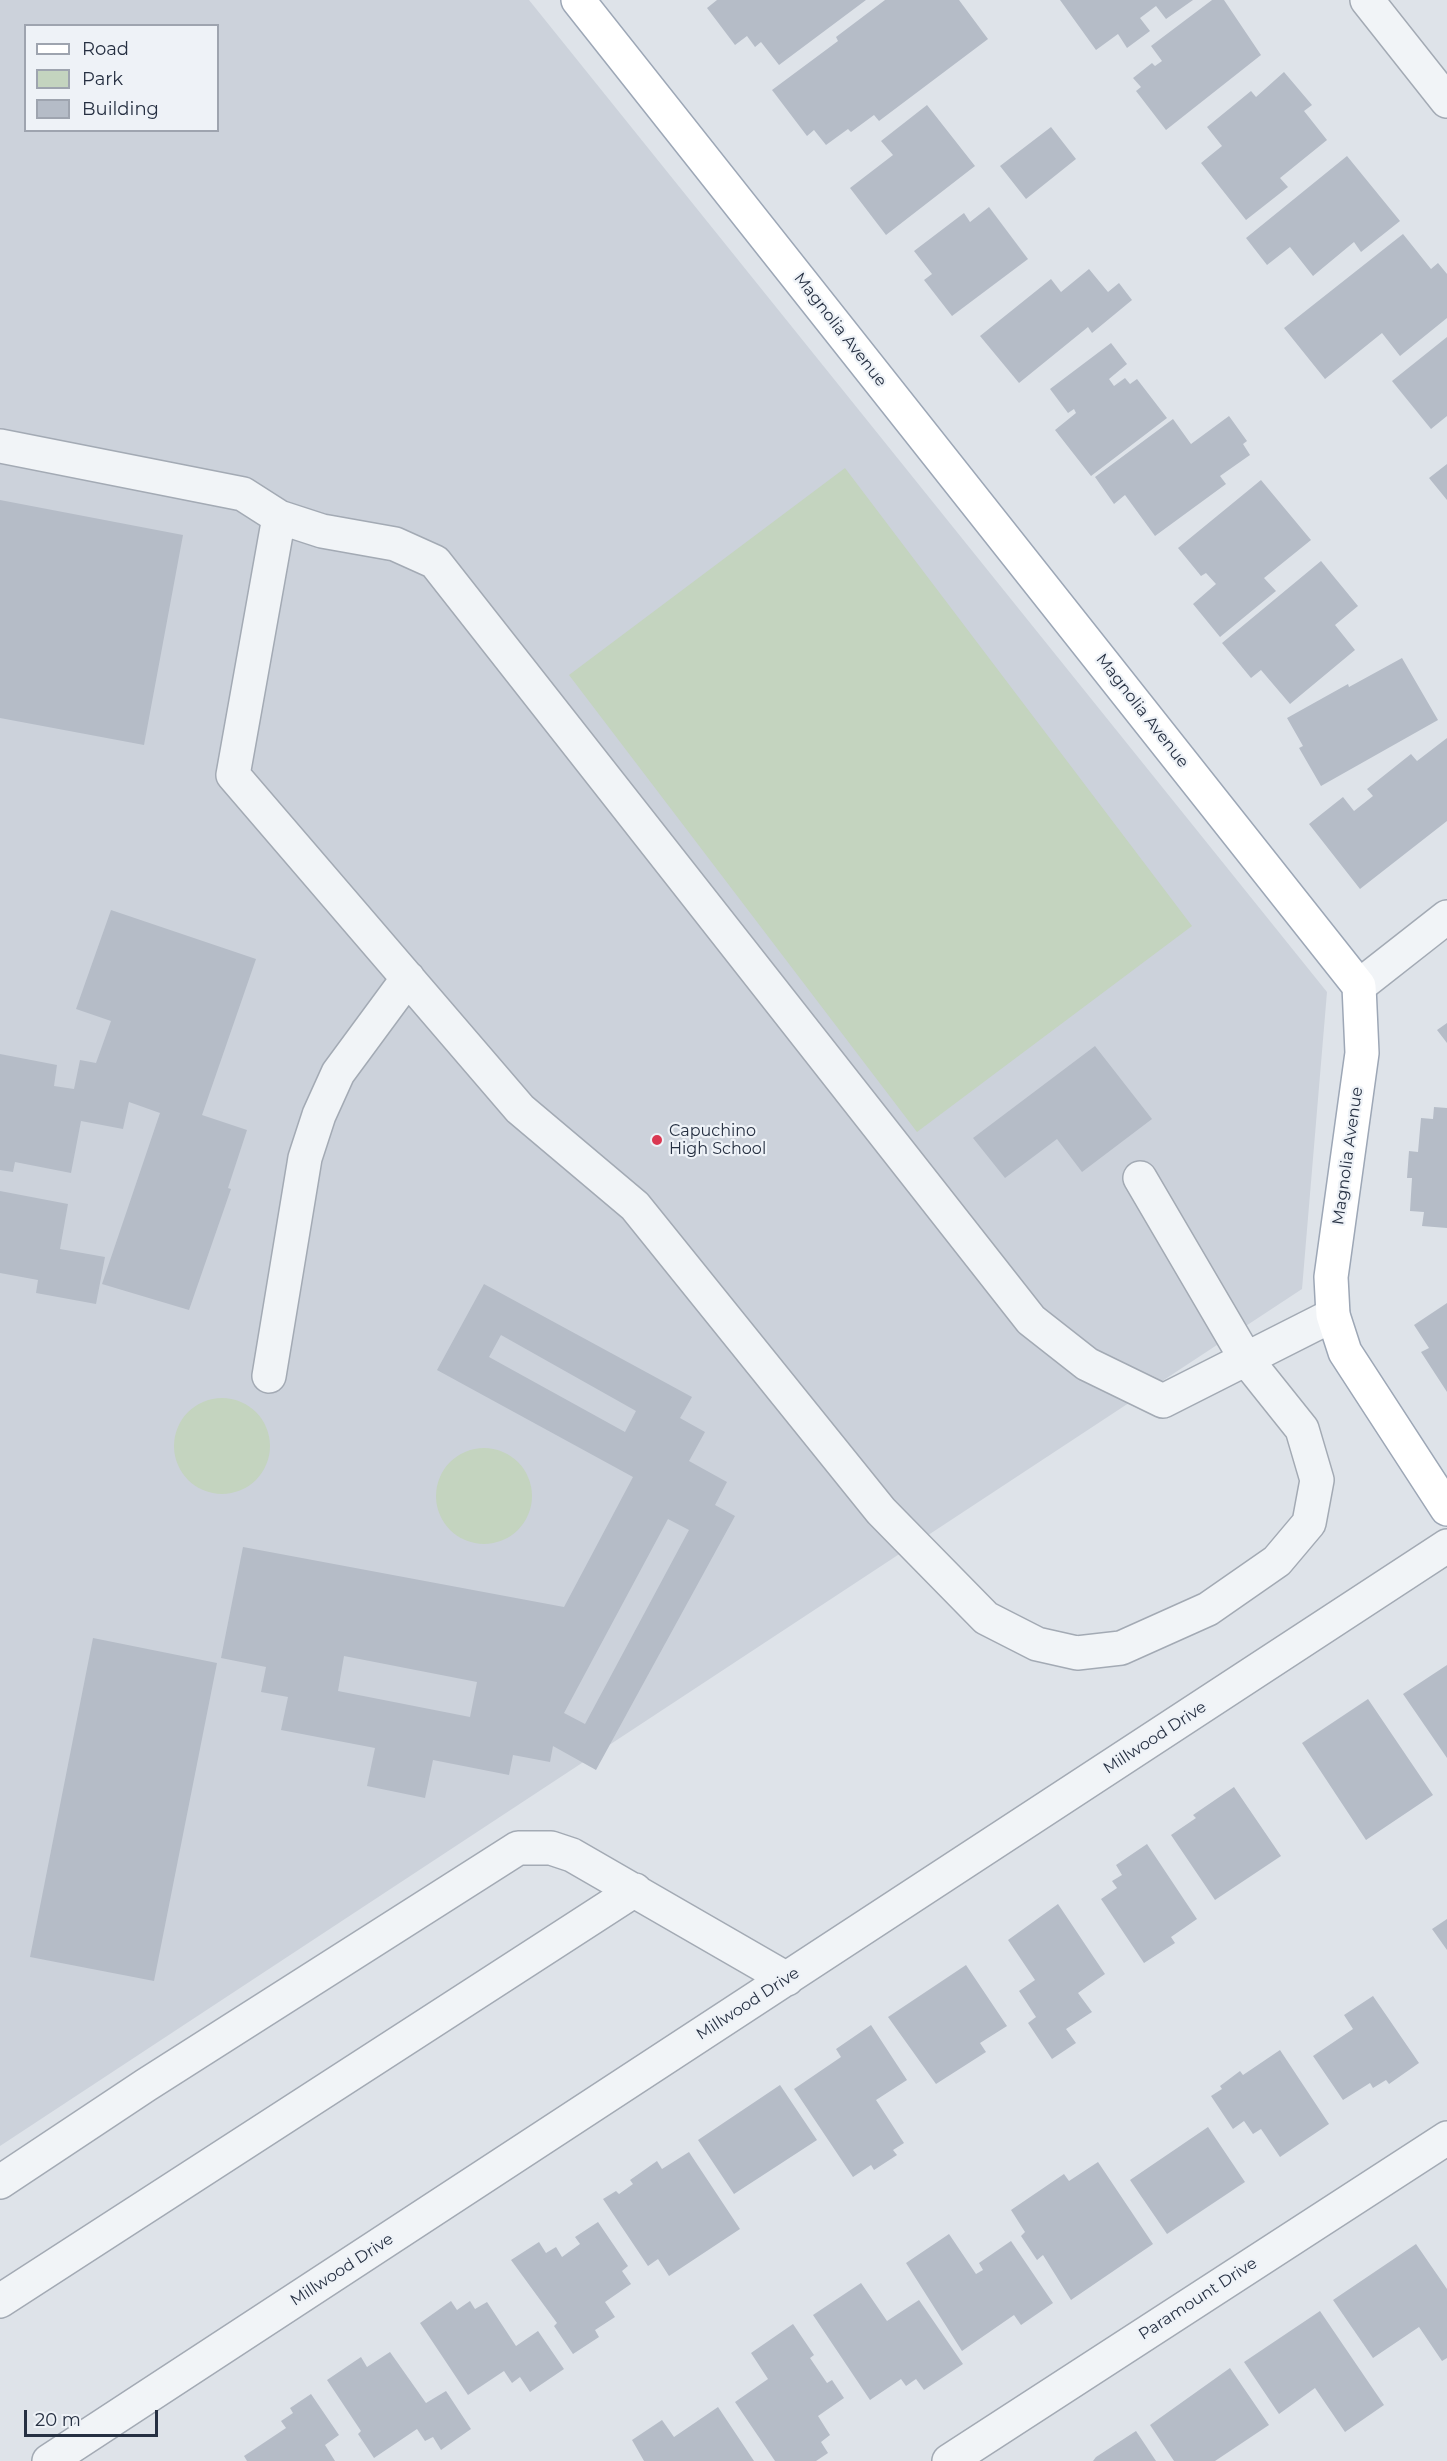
<!DOCTYPE html>
<style>
body{margin:0}
#map{position:relative;width:1447px;height:2461px;overflow:hidden;background:#dee3e9;font-family:Montserrat,sans-serif}
canvas{display:block}
.legend{position:absolute;left:24px;top:24px;width:195px;height:108px;box-sizing:border-box;background:#eef2f7;border:2px solid #9ea4af;margin:0;padding:8px 10px;list-style:none;font-size:18px;color:#263042}
.legend li{display:flex;align-items:center;gap:12px;height:30px}
.legend b{width:30px;border:2px solid #9ea4af}
.scale{position:absolute;left:24px;top:2410px;width:134px;height:27px;box-sizing:border-box;border:3px solid #263042;border-top:0;padding-left:8px;font-size:18px;line-height:21px;white-space:nowrap;color:#263042;-webkit-text-stroke:4px #eef2f7;paint-order:stroke}
</style>
<div id="map">
<canvas width="1447" height="2461"></canvas>
<ul class="legend">
<li><b style="height:8px;background:#fff"></b>Road</li>
<li><b style="height:16px;background:#c4d4bf"></b>Park</li>
<li><b style="height:16px;background:#b5bcc7"></b>Building</li>
</ul>
<div class="scale">20 m</div>
</div>
<script>
const ctx = document.querySelector('canvas').getContext('2d');
ctx.lineJoin = 'round';
function paint(path, color) { ctx.fillStyle = color; ctx.fill(path, 'evenodd'); }
const poly = rows => new Path2D(rows.map(r => 'M' + r).join(''));
function stroke(path, color, width, dash) { ctx.strokeStyle = color; ctx.lineWidth = width; ctx.lineCap = dash ? 'butt' : 'round'; ctx.setLineDash(dash || []); ctx.stroke(path); }
function label(font, color, halo, rows, align = 'center') {
  ctx.font = font + ' Montserrat,sans-serif'; ctx.lineWidth = 4.5; ctx.setLineDash([]); ctx.textBaseline = 'middle'; ctx.strokeStyle = halo; ctx.fillStyle = color; for (const [text, x, y, turn = 0] of rows) {
    ctx.save(); ctx.translate(x, y); ctx.rotate((+turn || 0) * Math.PI / 180); ctx.textAlign = isNaN(turn) ? turn : align; if (halo) ctx.strokeText(text, 0, 0); ctx.fillText(text, 0, 0); ctx.restore();
  }
}
paint(poly([
 [0,0,529,0,1327,992,1302,1289,0,2146],
 [26,26,218,26,218,130,26,130]
]), '#ccd2db');
paint(poly([
 [845,468,1192,926,917,1132,569,675],
 '174 1446a48 48 0 1 1 96 0a48 48 0 1 1-96 0Z',
 '436 1496a48 48 0 1 1 96 0a48 48 0 1 1-96 0Z'
]), '#c4d4bf');
paint(poly([
 [717,0,866,0,779,65,761,42,755,47,747,36,735,45,707,8],
 [885,0,959,0,988,39,879,121,874,115,851,132,848,129,826,145,814,130,807,136,772,90,838,41,836,37],
 [1060,0,1193,0,1166,19,1156,6,1140,18,1150,31,1127,48,1118,34,1096,50],
 [1212,0,1224,0,1261,55,1166,130,1136,91,1141,87,1133,78,1152,63,1155,66,1162,61,1151,46],
 [1284,72,1312,105,1304,111,1327,140,1280,178,1288,187,1246,220,1201,163,1222,146,1207,127,1251,91,1256,97],
 [927,105,975,166,886,235,850,188,893,155,881,141],
 [1051,127,1076,159,1026,199,1000,166],
 [1347,156,1400,221,1361,252,1354,242,1313,276,1290,247,1267,265,1246,238],
 [989,207,1028,259,952,316,924,280,932,274,914,251,964,213,970,222],
 [1403,234,1431,269,1438,263,1447,274,1447,318,1400,356,1382,333,1325,379,1284,328],
 [1089,269,1108,292,1119,283,1132,300,1092,333,1088,327,1019,383,980,336,1051,279,1061,292],
 [1447,337,1447,416,1431,429,1392,381],
 [1111,343,1127,364,1109,379,1114,386,1125,378,1130,384,1137,379,1167,418,1091,476,1055,430,1076,413,1074,409,1068,413,1050,389],
 [1229,416,1247,441,1243,444,1250,455,1220,476,1226,484,1155,536,1125,495,1114,504,1095,477,1173,419,1191,444],
 [1447,464,1447,500,1429,478],
 [1261,480,1311,540,1264,578,1276,591,1220,637,1193,604,1216,584,1206,573,1201,576,1178,548],
 [0,500,183,535,144,745,0,718],
 [1321,561,1358,606,1335,625,1355,650,1290,704,1261,670,1251,678,1222,643],
 [1402,658,1438,720,1321,786,1299,748,1303,746,1287,718,1348,684,1349,687],
 [1447,738,1447,821,1360,889,1309,824,1343,797,1354,811,1373,796,1367,789,1411,754,1417,761],
 [111,910,256,959,202,1115,247,1130,228,1188,231,1189,189,1310,102,1284,160,1113,129,1102,123,1129,81,1121,71,1173,15,1162,13,1172,0,1170,0,1054,57,1065,54,1086,74,1089,80,1060,96,1063,111,1021,76,1009],
 [1447,1023,1447,1043,1437,1030],
 [1095,1046,1152,1119,1082,1172,1057,1139,1005,1178,973,1138],
 [1434,1107,1447,1108,1447,1228,1422,1226,1424,1212,1410,1211,1412,1178,1407,1178,1409,1151,1418,1152,1421,1118,1433,1119],
 [0,1191,68,1204,60,1249,105,1257,96,1304,36,1293,38,1280,0,1273],
 [484,1284,692,1397,680,1418,705,1432,689,1461,727,1482,715,1505,735,1516,596,1770,553,1746,550,1762,513,1755,509,1775,433,1760,425,1798,367,1786,375,1748,281,1730,288,1697,261,1692,266,1667,221,1658,243,1547,564,1607,633,1477,437,1370],
 [501,1335,636,1411,625,1432,489,1357],
 [668,1519,689,1530,585,1724,564,1713],
 [344,1656,477,1682,470,1717,338,1691],
 [1447,1303,1447,1392,1421,1352,1429,1348,1414,1325],
 [93,1638,217,1663,154,1981,30,1957],
 [1447,1665,1447,1758,1403,1694],
 [1368,1699,1433,1795,1366,1840,1302,1743],
 [1234,1787,1281,1856,1215,1900,1171,1835,1196,1818,1193,1815],
 [1147,1844,1197,1919,1171,1937,1175,1943,1144,1963,1101,1899,1117,1888,1112,1881,1122,1875,1116,1865],
 [1058,1904,1105,1974,1078,1993,1092,2012,1066,2029,1076,2043,1052,2059,1028,2023,1036,2017,1019,1991,1035,1980,1008,1940],
 [1447,1919,1447,1950,1432,1929],
 [966,1965,1007,2026,980,2043,986,2052,936,2084,888,2017],
 [1373,1996,1419,2063,1389,2084,1386,2080,1373,2088,1370,2083,1343,2100,1313,2056,1353,2029,1344,2015],
 [871,2025,907,2080,876,2100,904,2143,893,2150,897,2155,874,2170,871,2165,853,2177,794,2089,841,2057,836,2049],
 [1280,2050,1329,2124,1280,2157,1261,2129,1253,2134,1244,2121,1233,2129,1211,2096,1222,2089,1220,2086,1240,2071,1243,2075],
 [780,2085,817,2140,734,2194,698,2140],
 [1208,2127,1245,2182,1167,2234,1130,2180],
 [689,2152,740,2229,669,2276,658,2259,648,2266,603,2199,616,2191,619,2194,633,2184,630,2180,657,2161,662,2169],
 [1098,2162,1153,2244,1071,2300,1043,2255,1037,2260,1021,2236,1025,2232,1011,2210,1064,2174,1069,2181],
 [598,2222,628,2266,622,2271,631,2284,605,2302,615,2317,595,2330,599,2337,573,2354,554,2326,557,2323,511,2260,539,2242,546,2253,556,2247,562,2257,580,2244,575,2237],
 [949,2234,976,2274,983,2270,979,2263,1011,2241,1053,2303,1021,2325,1014,2315,962,2351,906,2263],
 [1416,2244,1447,2289,1447,2358,1442,2361,1419,2327,1373,2358,1333,2300],
 [861,2283,887,2321,919,2300,963,2364,924,2390,916,2379,906,2386,901,2379,870,2400,813,2315],
 [451,2301,457,2310,470,2301,475,2309,487,2302,516,2346,538,2331,564,2369,530,2392,520,2377,512,2383,504,2371,468,2395,420,2323],
 [1320,2311,1384,2405,1345,2432,1315,2388,1279,2414,1244,2362],
 [793,2324,814,2355,810,2358,827,2383,832,2380,844,2398,818,2416,830,2435,821,2442,828,2453,816,2461,775,2461,735,2402,768,2379,751,2353],
 [390,2352,426,2403,446,2391,471,2429,441,2450,433,2437,425,2441,417,2429,374,2458,358,2434,361,2431,327,2380,361,2357,367,2367],
 [1230,2368,1269,2425,1215,2461,1174,2461,1150,2425],
 [311,2394,339,2435,325,2445,335,2461,247,2461,244,2456,286,2428,281,2421,293,2413,290,2408],
 [718,2407,754,2461,644,2461,632,2440,662,2420,674,2437],
 [1136,2431,1156,2461,1093,2461,1096,2457]
]), '#b5bcc7');
const minor = poly([
 [1367,0,1447,101],
 [0,446,243,494,279,517,322,531,395,544,435,562,1031,1320,1087,1364,1163,1401,1333,1315],
 [279,517,233,775,520,1109,635,1206,881,1511,986,1618,1037,1644,1077,1653,1121,1648,1208,1609,1277,1561,1309,1523,1317,1480,1302,1429,1246,1359,1140,1178],
 [1359,986,1447,917],
 [269,1376,305,1158,319,1115,338,1073,408,978],
 [0,2182,146,2085,518,1848,551,1848,572,1855,787,1979],
 [0,2301,635,1890],
 [49,2461,1447,1546],
 [949,2461,1447,2138]
]);
const major = poly([
 [578,0,1359,986,1362,1053,1331,1277,1333,1315,1345,1352,1447,1509]
]);
stroke(minor, '#a3aab4', 36);
stroke(major, '#9da7b6', 36);
stroke(minor, '#f1f4f7', 33);
stroke(major, '#fff', 33);
for (const [x, y, r, color] of [
 [657,1140,6,"#da3852"]
]) { const dot = new Path2D(); dot.arc(x, y, r, 0, 2 * Math.PI); ctx.fillStyle = color; ctx.fill(dot); stroke(dot, '#eef2f7', 2); }
label('16px', '#263042', '#eef2f7', [
 ["Magnolia Avenue",840,330,52],
 ["Magnolia Avenue",1142,711,52],
 ["Magnolia Avenue",1348,1156,-82],
 ["Millwood Drive",1155,1738,-33],
 ["Millwood Drive",748,2004,-33],
 ["Millwood Drive",342,2270,-33],
 ["Paramount Drive",1198,2299,-33]
]);
label('16px', '#263042', '#eef2f7', [
 ["Capuchino",669,1131],
 ["High School",669,1149]
], 'left');
</script>
